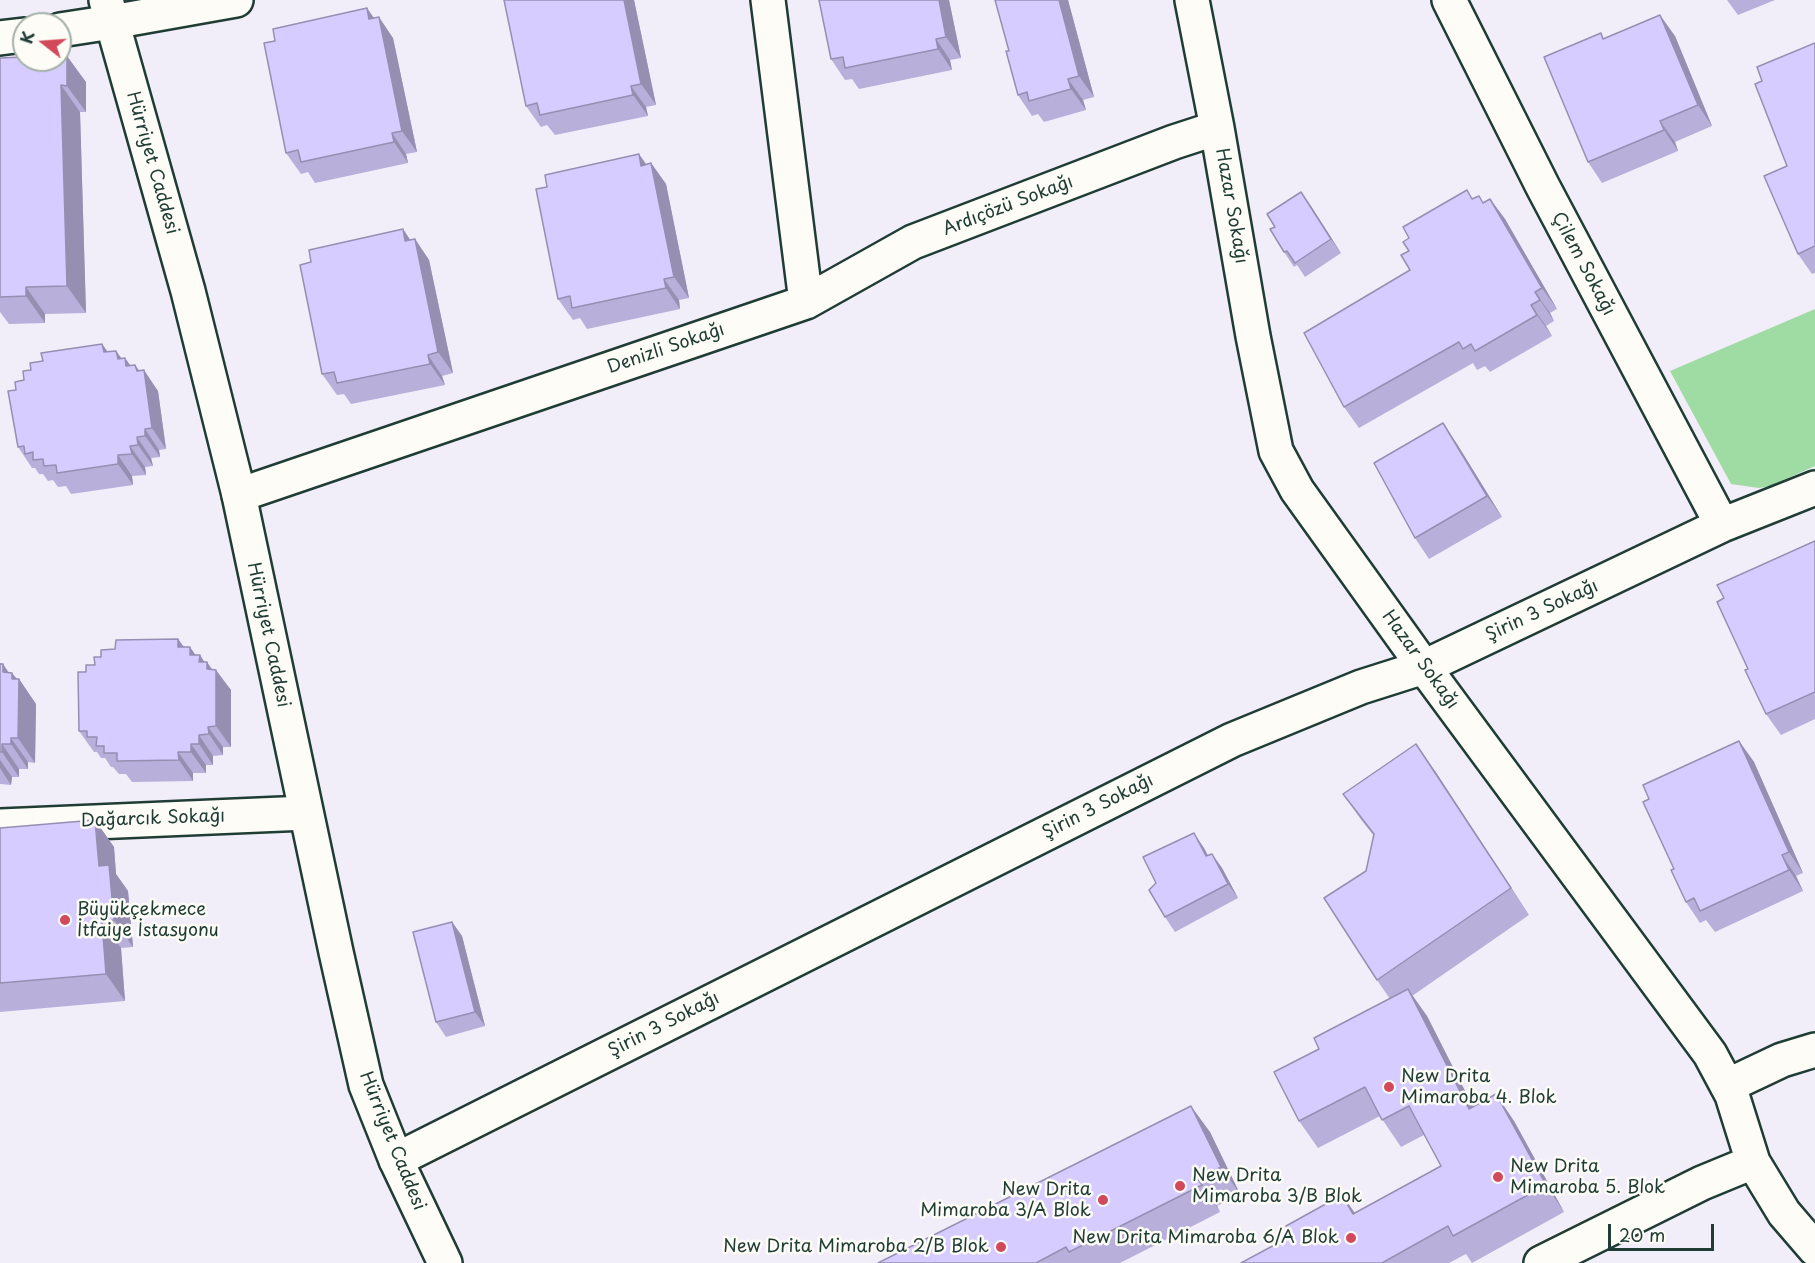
<!DOCTYPE html>
<meta charset="utf-8">
<style>
body{margin:0}
#map{position:relative;width:1815px;height:1263px;overflow:hidden;background:#f2eef9;font-family:"Playpen Sans",sans-serif}
canvas{display:block}
.north{position:absolute;left:12px;top:12px;width:60px;height:60px;box-sizing:border-box;background:#fdfcf7;border:2px solid #a4b0a9;border-radius:50%;rotate:287deg;font-size:16px;font-weight:700;line-height:24px;text-align:center;color:#1f3d34}
.north::after{content:'';display:block;margin:auto;width:21px;height:27px;background:#d1495b;clip-path:polygon(50% 0,100% 100%,50% 72%,0 100%)}
.scale{position:absolute;left:1608px;top:1224px;width:106px;height:27px;box-sizing:border-box;border:3px solid #1f3d34;border-top:0;padding-left:8px;font-size:18px;line-height:21px;white-space:nowrap;color:#1f3d34;-webkit-text-stroke:4px #fdfcf7;paint-order:stroke}
</style>
<div id="map">
<canvas width="1815" height="1263"></canvas>
<div class="north">K</div>
<div class="scale">20 m</div>
</div>
<script>
const ctx = document.querySelector('canvas').getContext('2d');
ctx.lineJoin = 'round';
function paint(path, color) { ctx.fillStyle = color; ctx.fill(path, 'evenodd'); }
const poly = rows => new Path2D(rows.map(r => 'M' + r).join(''));
function stroke(path, color, width, dash) { ctx.strokeStyle = color; ctx.lineWidth = width; ctx.lineCap = dash ? 'butt' : 'round'; ctx.setLineDash(dash || []); ctx.stroke(path); }
function label(font, color, halo, rows, align = 'center') {
  ctx.font = font + ' "Playpen Sans",sans-serif'; ctx.lineWidth = 5; ctx.setLineDash([]); ctx.textBaseline = 'middle'; ctx.strokeStyle = halo; ctx.fillStyle = color; for (const [text, x, y, turn = 0] of rows) {
    ctx.save(); ctx.translate(x, y); ctx.rotate((+turn || 0) * Math.PI / 180); ctx.textAlign = isNaN(turn) ? turn : align; if (halo) ctx.strokeText(text, 0, 0); ctx.fillText(text, 0, 0); ctx.restore();
  }
}
paint(poly([
 [1815,309,1815,466,1770,486,1759,488,1731,484,1670,371]
]), '#9edca3');
const minor = poly([
 [768,0,806,302],
 [1192,0,1217,128,1253,336,1276,451,1297,490,1424,667,1710,1054,1732,1095,1753,1162,1784,1213,1815,1249],
 [1449,0,1543,187,1722,525],
 [60,30,112,22,236,0],
 [0,38,24,35],
 [239,495,806,302,913,242,1174,142,1217,128],
 [0,826,306,813],
 [1727,1086,1782,1060,1815,1050],
 [396,1160,1232,740,1361,687,1424,667,1722,525,1815,488],
 [1541,1263,1702,1183,1753,1162]
]);
const secondary = poly([
 [106,0,188,291,239,495,336,952,366,1085,396,1160,445,1263]
]);
stroke(minor, '#1f3d34', 38);
stroke(secondary, '#1f3d34', 38);
stroke(minor, '#fdfcf7', 33);
stroke(secondary, '#fdfcf7', 33);
paint(poly([
 [504,0,634,0,656,105,646,107,648,116,555,135,547,125,541,127,526,106],
 [949,0,961,58,950,60,952,70,859,89,852,79,845,80,831,59],
 [1068,0,1094,97,1083,100,1086,110,1044,122,1038,114,1032,116,1018,95],
 [1727,0,1775,0,1738,15],
 [374,18,393,38,417,152,406,154,408,163,315,183,308,172,301,174,286,153],
 [1675,36,1712,126,1675,142,1678,151,1602,183,1588,162,1605,38],
 [1815,43,1815,273,1812,274,1798,254,1787,166,1762,81],
 [0,58,86,82,86,112,80,112,86,313,45,314,45,323,9,324,0,312],
 [651,163,666,184,689,298,679,300,680,309,587,329,580,318,573,320,558,299,646,164],
 [1301,192,1341,253,1305,277,1297,265,1294,267,1284,252,1275,227],
 [1473,198,1484,202,1490,199,1505,219,1557,309,1550,313,1554,321,1546,326,1552,336,1490,372,1485,366,1477,370,1473,363,1359,428,1344,407,1410,270,1409,251],
 [403,229,410,240,415,239,429,260,453,373,442,376,445,385,351,404,344,394,337,395,322,374,311,262],
 [102,344,108,352,121,358,125,358,130,365,140,371,158,391,166,449,159,450,160,457,151,458,153,466,145,467,146,475,132,476,133,485,71,494,66,486,58,487,53,480,48,481,43,474,39,474,35,468,32,468,18,447,16,390,24,380,31,370,43,361],
 [1457,444,1502,517,1429,559,1415,538],
 [1815,541,1815,719,1781,735,1766,714,1748,669,1724,598],
 [178,639,184,647,205,662,212,670,231,690,231,747,223,747,223,755,213,756,213,765,206,765,206,773,193,773,193,781,132,782,126,774,119,774,113,767,111,767,105,758,101,758,97,752,94,752,79,731,86,672,95,665,101,657,115,649],
 [0,663,3,664,9,673,12,673,17,679,19,679,36,704,35,763,28,762,28,769,19,769,19,777,12,777,11,785,0,784],
 [1739,741,1754,762,1803,873,1796,876,1803,891,1715,932,1706,920,1700,923,1686,902,1649,799],
 [1435,771,1529,915,1412,996,1427,1016,1473,1107,1514,1121,1564,1212,1472,1263,1466,1254,1449,1263,1241,1263,1291,1236,1342,1195,1355,1213,1441,1166,1424,1135,1401,1147,1380,1116,1318,1148,1299,1121,1319,1049,1390,999,1377,980,1366,871,1374,836,1362,821,1343,794],
 [95,820,114,847,116,874,128,891,133,947,121,948,125,1001,0,1012,0,828],
 [1204,848,1208,856,1212,854,1222,868,1238,898,1175,932,1165,917],
 [452,922,462,936,485,1026,446,1037,436,1022],
 [1210,1132,1240,1194,1217,1206,1220,1212,1120,1263,878,1263]
]), '#b9afdb');
paint(poly([
 [624,0,634,0,656,105,641,84],
 [939,0,949,0,961,58,946,37],
 [1059,0,1068,0,1094,97,1079,76],
 [367,8,381,28,379,17,393,38,417,152,402,131,369,19],
 [1660,15,1675,36,1712,126,1698,105],
 [936,39,950,60,952,70,938,49],
 [67,56,86,82,86,112,67,86],
 [1068,79,1083,100,1086,110,1071,89],
 [61,85,80,112,86,313,67,286],
 [631,86,646,107,648,116,633,95],
 [1660,121,1675,142,1678,151,1664,130],
 [392,133,406,154,408,163,394,142],
 [639,154,653,174,651,163,666,184,689,298,674,277,641,166],
 [1301,192,1311,206,1341,253,1331,239],
 [1490,199,1505,219,1557,309,1542,288],
 [403,229,417,250,415,239,429,260,453,373,438,352,405,241],
 [664,279,679,300,680,309,666,288],
 [26,287,45,314,45,323,26,296],
 [1535,292,1550,313,1554,321,1540,300],
 [1531,305,1546,326,1552,336,1537,315],
 [102,344,117,365,104,352],
 [116,351,126,364,125,358,139,378,118,359],
 [428,355,442,376,445,385,430,364],
 [135,365,145,378,144,370,158,391,166,449,152,428],
 [1443,423,1457,444,1502,517,1487,496],
 [145,429,159,450,160,457,145,436],
 [137,437,151,458,153,466,138,445],
 [130,446,145,467,146,475,132,454],
 [118,455,132,476,133,485,118,464],
 [178,639,193,660,178,647],
 [190,647,199,660,200,655,207,666,207,662,216,675,216,670,231,690,231,747,216,726,190,655],
 [0,663,3,667,3,664,12,678,12,673,19,682,19,679,36,704,35,763,18,738,0,670],
 [208,727,223,747,223,755,209,734],
 [199,735,213,756,213,765,199,744],
 [11,738,28,762,28,769,11,744],
 [1739,741,1754,762,1803,873,1789,852],
 [2,744,19,769,19,777,2,752],
 [191,744,206,765,206,773,191,752],
 [1416,744,1435,771,1529,915,1511,888],
 [178,752,193,773,193,781,179,760],
 [0,760,12,777,11,785,0,768],
 [95,820,114,847,116,874,128,891,133,947,114,920,99,866],
 [1194,833,1204,848,1216,871,1206,856],
 [1212,854,1222,868,1238,898,1228,884],
 [1782,855,1796,876,1803,891,1789,870],
 [102,922,121,948,125,1001,106,974],
 [452,922,462,936,485,1026,475,1012],
 [1408,989,1427,1016,1488,1136,1469,1109],
 [1496,1094,1514,1121,1564,1212,1546,1185],
 [1191,1106,1210,1132,1240,1194,1221,1167],
 [1198,1179,1217,1206,1220,1212],
 [1342,1195,1361,1222,1353,1214]
]), '#968fb2');
const building = poly([
 [504,0,624,0,641,84,631,86,633,95,540,115,537,103,526,106,504,0],
 [819,0,939,0,946,37,936,39,938,49,845,68,843,57,831,59,819,0],
 [995,0,1059,0,1079,76,1068,79,1071,89,1029,101,1027,92,1018,95,1006,51,1009,51,995,0],
 [367,8,369,19,379,17,402,131,392,133,394,142,301,162,298,150,286,153,264,43,275,41,273,29,367,8],
 [1660,15,1698,105,1660,121,1664,130,1588,162,1544,57,1601,33,1603,39,1660,15],
 [1815,43,1815,246,1798,254,1764,176,1787,166,1755,84,1762,81,1757,67,1815,43],
 [60,56,67,56,67,86,61,85,67,286,26,287,26,296,0,297,0,58,24,57,24,60,60,60,60,56],
 [639,154,641,166,651,163,674,277,664,279,666,288,572,308,570,296,558,299,536,189,547,187,545,175,639,154],
 [1467,190,1472,199,1479,196,1483,203,1490,199,1542,288,1535,292,1540,300,1531,305,1537,315,1475,351,1471,344,1463,349,1459,342,1344,407,1304,333,1410,270,1401,255,1409,251,1403,242,1409,238,1403,227,1467,190],
 [1301,192,1331,239,1295,263,1287,251,1284,252,1270,229,1275,227,1267,214,1301,192],
 [403,229,405,241,415,239,438,352,428,355,430,364,337,383,334,372,322,374,300,265,311,262,309,250,403,229],
 [102,344,104,352,116,351,118,359,125,358,126,366,135,365,137,371,144,370,152,428,145,429,145,436,137,437,138,445,130,446,132,454,118,455,118,464,57,473,56,465,44,466,43,459,33,460,33,452,25,454,24,446,18,447,8,391,16,390,15,382,24,380,23,371,31,370,30,363,43,361,41,353,102,344],
 [1443,423,1487,496,1415,538,1374,463,1443,423],
 [1815,541,1815,692,1766,714,1745,670,1748,669,1717,602,1724,598,1717,585,1815,541],
 [178,639,178,647,190,647,190,655,200,655,199,662,207,662,207,669,216,670,216,726,208,727,209,734,199,735,199,744,191,744,191,752,178,752,179,760,117,761,117,753,104,753,104,746,96,746,97,737,87,737,87,731,79,731,78,672,86,672,86,665,95,665,94,657,101,657,101,650,115,649,116,640,178,639],
 [0,664,3,664,3,672,12,673,12,679,19,679,18,738,11,738,11,744,2,744,2,752,0,752,0,664],
 [1739,741,1789,852,1782,855,1789,870,1700,911,1694,898,1686,902,1671,870,1674,869,1643,802,1649,799,1643,785,1739,741],
 [1416,744,1511,888,1377,980,1324,898,1366,871,1374,834,1343,794,1416,744],
 [95,820,99,866,109,865,114,920,102,922,106,974,0,983,0,828,95,820],
 [1194,833,1206,856,1212,854,1228,884,1165,917,1149,890,1156,883,1143,857,1194,833],
 [452,922,475,1012,436,1022,413,932,452,922],
 [1408,989,1469,1109,1496,1094,1546,1185,1453,1236,1448,1226,1382,1263,1241,1263,1291,1236,1286,1226,1342,1195,1353,1214,1441,1166,1409,1106,1382,1120,1365,1087,1299,1121,1274,1072,1319,1049,1314,1038,1408,989],
 [1191,1106,1221,1167,1198,1179,1202,1185,1069,1252,1066,1247,1036,1263,878,1263,1191,1106]
]);
paint(building, '#d7ccff');
stroke(building, '#968fb2', 1.5);
for (const [x, y, r, color] of [
 [65,920,6,"#d1495b"],
 [1389,1087,6,"#d1495b"],
 [1498,1177,6,"#d1495b"],
 [1180,1186,6,"#d1495b"],
 [1103,1200,6,"#d1495b"],
 [1351,1238,6,"#d1495b"],
 [1001,1247,6,"#d1495b"]
]) { const dot = new Path2D(); dot.arc(x, y, r, 0, 2 * Math.PI); ctx.fillStyle = color; ctx.fill(dot); stroke(dot, '#fdfcf7', 2); }
label('18px', '#1f3d34', '#fdfcf7', [
 ["Hürriyet Caddesi",152,163,74],
 ["Ardıçözü Sokağı",1008,206,-21],
 ["Hazar Sokağı",1231,206,80],
 ["Çilem Sokağı",1583,264,62],
 ["Denizli Sokağı",666,349,-19],
 ["Şirin 3 Sokağı",1542,611,-25],
 ["Hürriyet Caddesi",268,635,78],
 ["Hazar Sokağı",1420,660,54],
 ["Şirin 3 Sokağı",1098,807,-27],
 ["Dağarcık Sokağı",153,819,-2],
 ["Şirin 3 Sokağı",664,1025,-27],
 ["Hürriyet Caddesi",392,1141,68]
]);
label('18px', '#1f3d34', '#fdfcf7', [
 ["Büyükçekmece",77,910],
 ["İtfaiye İstasyonu",77,931],
 ["New Drita",1401,1077],
 ["Mimaroba 4. Blok",1401,1098],
 ["New Drita",1510,1167],
 ["Mimaroba 5. Blok",1510,1188],
 ["New Drita",1192,1176],
 ["Mimaroba 3/B Blok",1192,1197],
 ["New Drita",1091,1190,"right"],
 ["Mimaroba 3/A Blok",1091,1211,"right"],
 ["New Drita Mimaroba 6/A Blok",1339,1238,"right"],
 ["New Drita Mimaroba 2/B Blok",989,1247,"right"]
], 'left');
</script>
